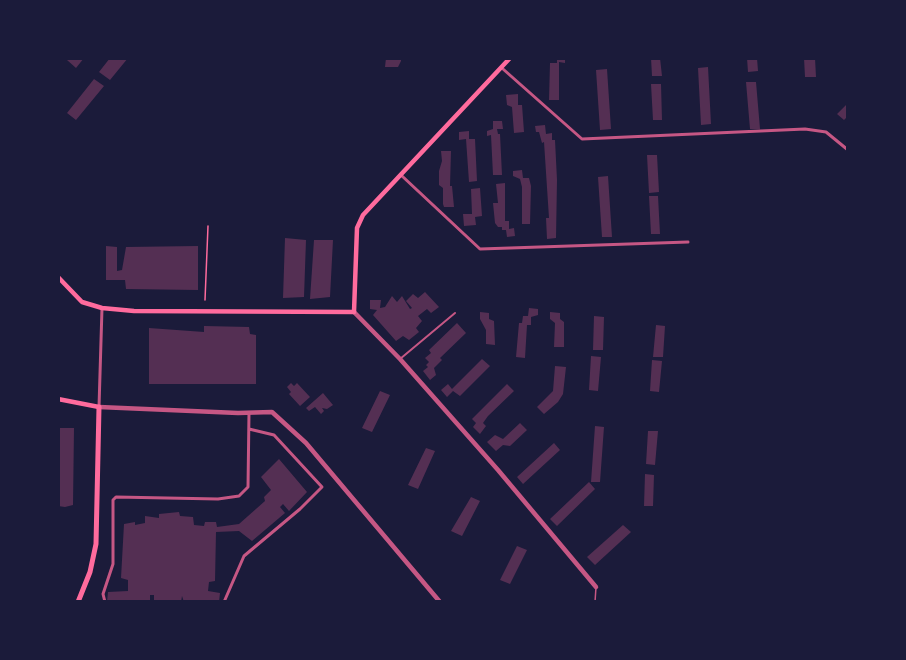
<!DOCTYPE html>
<style>
body{margin:0}
#map{position:relative;width:906px;height:660px;overflow:hidden;background:#1b1b3a;font-family:"Noto Sans",sans-serif}
canvas{display:block}
.frame{position:absolute;inset:0;border:60px solid #1b1b3a;pointer-events:none}
</style>
<div id="map">
<canvas width="906" height="660"></canvas>
<div class="frame"></div>
</div>
<script>
const ctx = document.querySelector('canvas').getContext('2d');
ctx.lineJoin = 'round';
function paint(path, color) { ctx.fillStyle = color; ctx.fill(path, 'evenodd'); }
const poly = rows => new Path2D(rows.map(r => 'M' + r).join(''));
function stroke(path, color, width, dash) { ctx.strokeStyle = color; ctx.lineWidth = width; ctx.lineCap = dash ? 'butt' : 'round'; ctx.setLineDash(dash || []); ctx.stroke(path); }
paint(poly([
 [69,58,84,58,76,68,67,60],
 [110,58,128,58,110,80,99,72],
 [386,58,401,58,401,61,398,67,385,67],
 [557,58,565,58,565,63,559,62,559,100,549,100,550,63,557,63],
 [651,58,660,58,662,76,652,76],
 [747,58,757,58,758,71,748,72],
 [804,58,815,58,816,77,805,77],
 [708,67,711,124,701,125,698,68],
 [607,69,611,129,600,130,596,70],
 [94,79,104,86,76,120,67,113],
 [746,82,756,82,760,129,750,129],
 [651,84,661,84,662,120,653,120],
 [518,94,518,105,522,105,524,132,514,133,512,107,507,105,506,95],
 [848,103,848,116,844,120,837,114],
 [493,121,502,121,503,129,497,129,498,134,500,134,502,175,493,175,491,135,487,136,487,131,493,129],
 [545,125,546,134,552,133,552,140,555,140,557,180,556,238,547,239,546,218,549,218,544,142,542,143,539,132,536,132,535,126],
 [469,131,469,139,475,139,477,181,469,182,466,139,459,140,459,132],
 [441,151,451,151,450,186,452,186,454,207,444,207,443,204,443,188,439,185,439,171,442,161],
 [647,155,657,155,659,192,649,193],
 [522,170,523,178,529,178,531,186,530,224,522,224,522,187,520,179,513,176,513,171],
 [608,176,612,237,602,237,598,177],
 [505,183,505,221,509,221,509,229,514,228,515,236,507,237,506,230,502,230,502,227,498,227,495,223,493,203,498,203,496,184],
 [480,188,482,216,475,217,476,225,464,226,463,214,472,214,471,189],
 [649,196,658,196,660,234,651,234],
 [285,238,306,240,304,297,283,298],
 [314,240,333,240,330,297,310,299],
 [106,246,117,247,117,271,122,270,126,247,198,246,198,290,126,289,125,280,106,280],
 [425,292,439,307,431,313,427,309,418,316,422,321,416,328,419,332,409,340,403,336,396,341,373,315,377,310,370,309,370,300,381,300,380,308,385,307,392,296,397,302,402,296,410,309,412,308,406,301,413,294,418,298],
 [529,308,538,309,538,315,531,317,531,325,527,325,525,358,516,357,519,323,522,323,523,316,528,316],
 [480,312,489,313,489,319,494,321,495,345,486,344,486,330,480,319],
 [550,312,560,313,560,319,564,322,564,347,554,347,555,323,550,319],
 [594,316,604,317,603,350,593,350],
 [457,323,466,333,440,358,442,360,434,368,436,375,430,380,423,371,428,367,426,365,429,362,425,358,431,353,429,350],
 [656,325,665,326,663,357,653,357],
 [204,326,249,327,250,334,256,335,256,384,149,384,149,328,204,332],
 [591,356,601,357,598,391,589,390],
 [482,359,490,366,460,396,453,391,447,397,441,390,448,384,452,389],
 [652,360,662,361,659,392,650,391],
 [555,366,566,367,563,394,558,402,544,414,537,407,553,391],
 [291,383,294,386,297,383,310,397,300,406,289,394,291,392,287,387],
 [507,384,514,391,488,416,483,423,486,426,480,434,473,427,476,423,472,419],
 [380,391,390,395,372,432,362,428],
 [323,393,333,405,327,409,322,408,324,411,321,414,315,407,309,411,306,408],
 [520,423,527,430,510,446,503,445,496,451,487,442,495,435,503,439],
 [595,426,604,427,600,482,591,482],
 [58,428,74,428,73,505,65,507,58,506],
 [648,431,658,431,655,465,646,464],
 [554,443,560,450,523,484,517,477],
 [426,448,435,451,418,489,408,485],
 [279,459,307,492,289,511,283,504,280,507,285,513,252,541,239,531,216,532,215,581,209,582,208,591,220,593,219,602,184,602,182,596,181,602,154,602,154,595,150,595,150,602,107,602,108,592,128,591,128,580,121,578,124,524,135,522,135,525,145,523,145,516,159,518,159,514,179,512,180,516,193,517,194,525,204,526,205,522,216,522,217,527,239,524,265,501,264,497,271,490,261,477],
 [645,474,654,475,653,506,644,506],
 [589,482,595,489,557,526,550,519],
 [471,497,480,501,462,536,451,531],
 [623,525,631,532,595,565,587,557],
 [517,546,527,550,510,584,500,580]
]), '#542f53');
stroke(poly([
 [205,300,208,226]
]), '#ff6b9d', 1.5);
stroke(poly([
 [595,602,596,587]
]), '#c65784', 1.5);
stroke(poly([
 [400,359,455,313]
]), '#c65784', 2);
stroke(poly([
 [503,69,582,139,805,129,826,132,848,150],
 [402,176,480,249,688,242],
 [99,407,102,308],
 [105,602,103,594,113,564,113,500,116,497,218,499,239,496,248,487,249,413],
 [224,602,244,556,300,509,322,487,274,435,249,429]
]), '#c65784', 3);
stroke(poly([
 [354,312,400,359,498,470,596,587],
 [99,407,238,413,272,412,306,443,440,602]
]), '#c65784', 4.5);
stroke(poly([
 [58,277,82,302,102,308,134,311,354,312,357,228,363,215,510,58],
 [58,399,99,407]
]), '#ff6b9d', 4.5);
stroke(poly([
 [78,602,90,572,96,544,99,407]
]), '#ff6b9d', 5);
</script>
